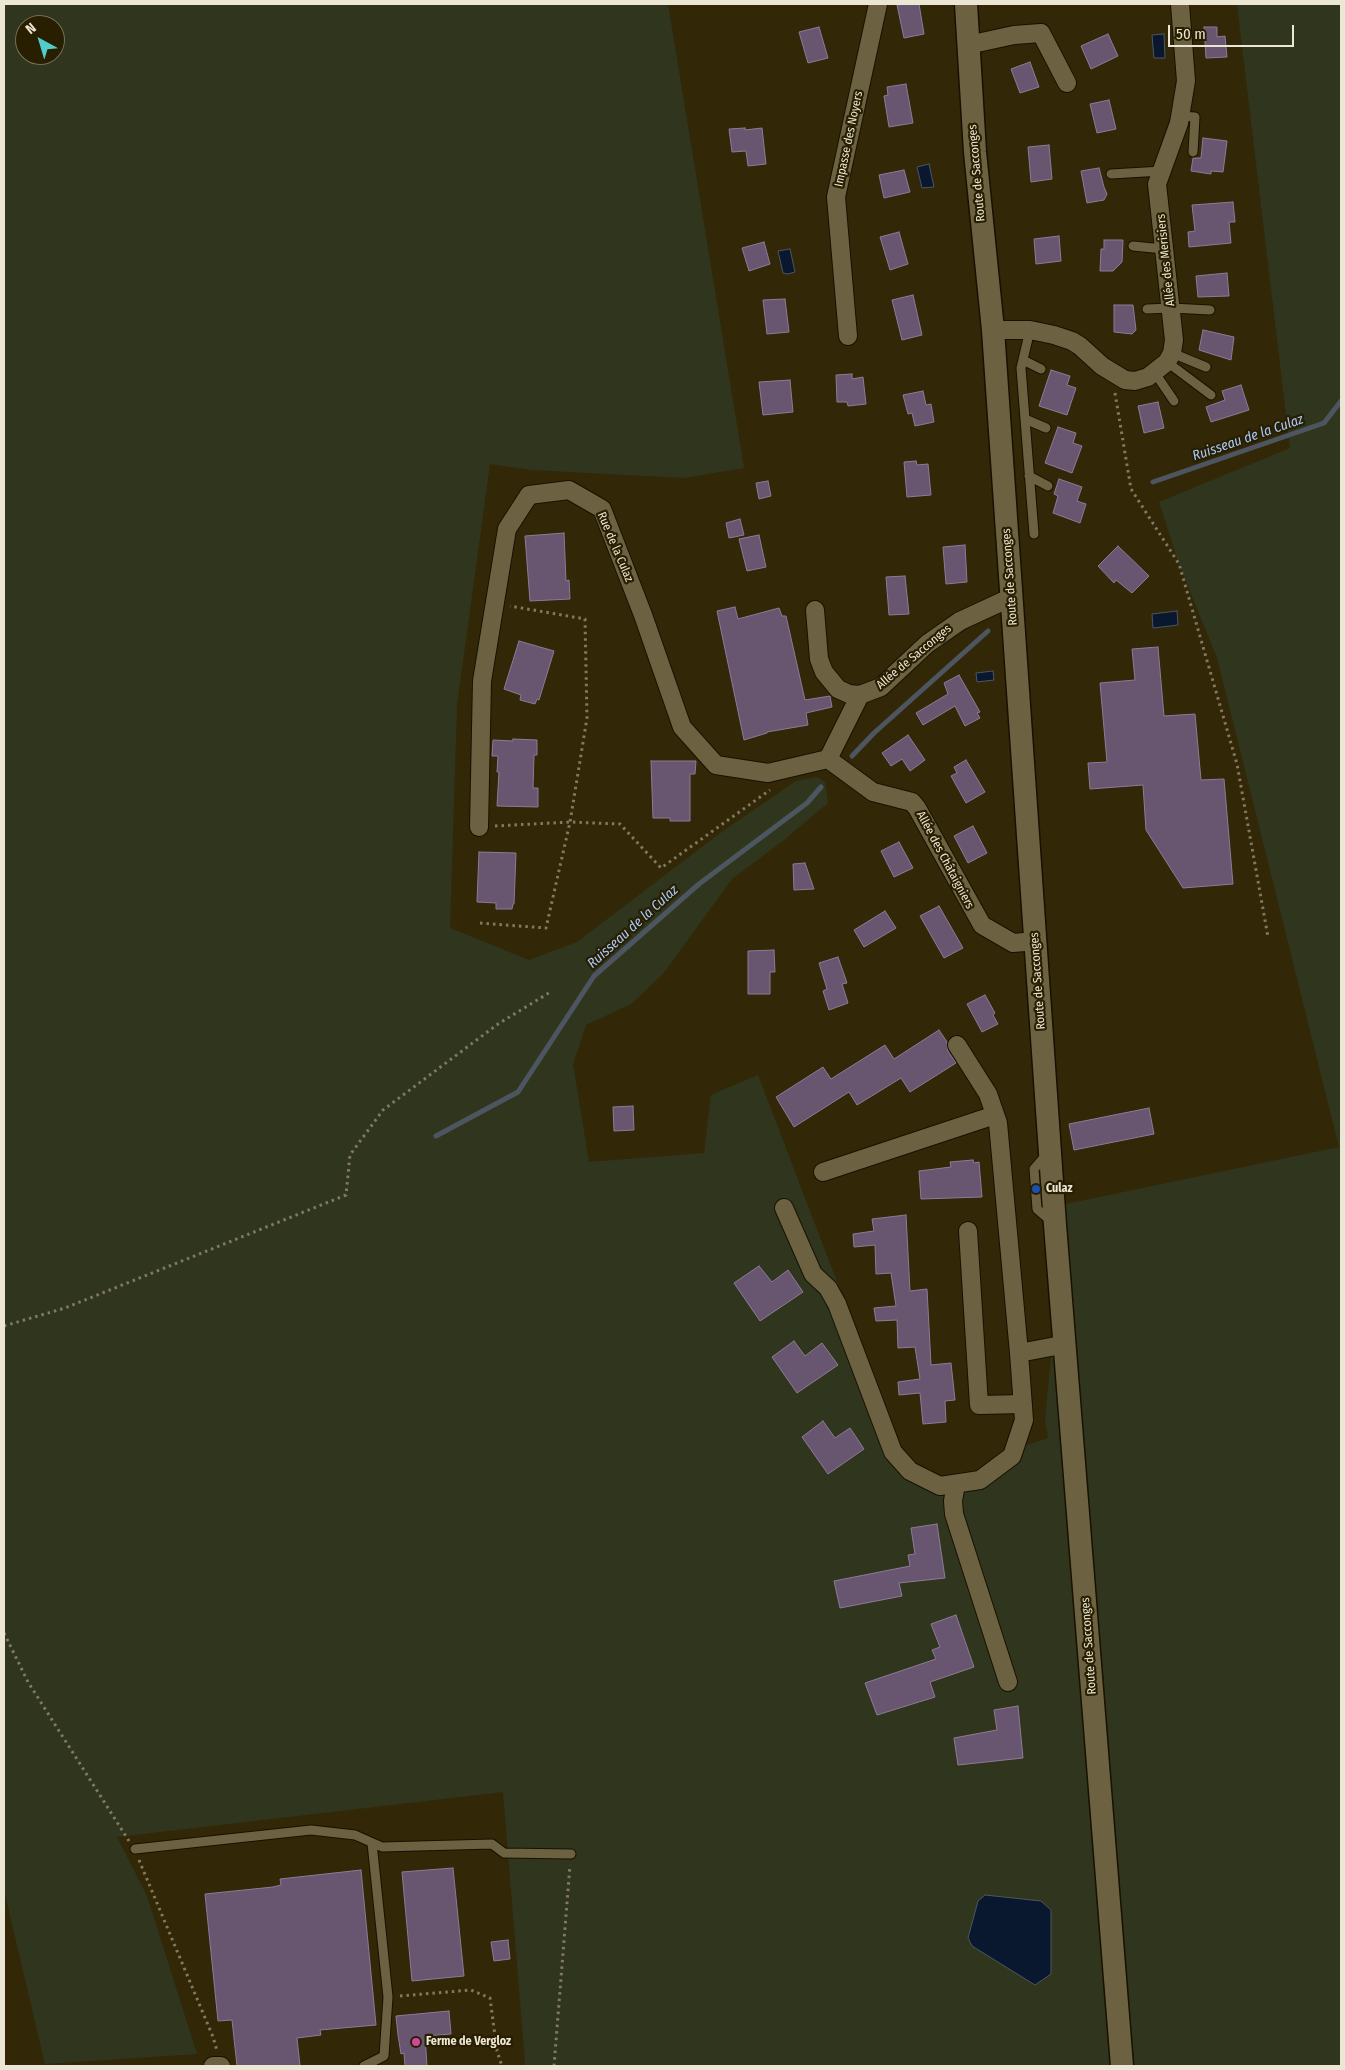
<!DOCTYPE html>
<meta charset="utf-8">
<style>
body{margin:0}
#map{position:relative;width:1345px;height:2070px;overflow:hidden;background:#322808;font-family:"Fira Sans Condensed",sans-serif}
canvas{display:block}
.frame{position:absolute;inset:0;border:5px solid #ece6d4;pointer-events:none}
.north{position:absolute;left:15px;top:15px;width:50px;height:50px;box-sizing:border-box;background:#281e00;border:1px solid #766e55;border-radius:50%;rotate:321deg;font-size:14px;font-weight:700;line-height:20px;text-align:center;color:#ece6d4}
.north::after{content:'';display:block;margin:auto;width:18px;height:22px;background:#52cdce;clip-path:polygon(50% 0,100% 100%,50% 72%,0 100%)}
.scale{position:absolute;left:1168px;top:25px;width:126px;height:22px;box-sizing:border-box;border:2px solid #ece6d4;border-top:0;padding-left:6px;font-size:15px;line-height:18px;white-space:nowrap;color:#ece6d4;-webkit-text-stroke:4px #281e00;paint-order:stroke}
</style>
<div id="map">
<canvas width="1345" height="2070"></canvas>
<div class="frame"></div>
<div class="north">N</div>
<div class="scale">50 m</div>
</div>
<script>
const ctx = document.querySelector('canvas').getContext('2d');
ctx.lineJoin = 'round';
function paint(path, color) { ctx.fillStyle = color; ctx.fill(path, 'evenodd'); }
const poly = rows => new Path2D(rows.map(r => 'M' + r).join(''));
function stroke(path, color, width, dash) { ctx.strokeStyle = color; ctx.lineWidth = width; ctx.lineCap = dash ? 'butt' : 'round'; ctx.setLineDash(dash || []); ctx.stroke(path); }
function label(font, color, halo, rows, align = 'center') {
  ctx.font = font + ' "Fira Sans Condensed",sans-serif'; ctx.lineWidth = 4.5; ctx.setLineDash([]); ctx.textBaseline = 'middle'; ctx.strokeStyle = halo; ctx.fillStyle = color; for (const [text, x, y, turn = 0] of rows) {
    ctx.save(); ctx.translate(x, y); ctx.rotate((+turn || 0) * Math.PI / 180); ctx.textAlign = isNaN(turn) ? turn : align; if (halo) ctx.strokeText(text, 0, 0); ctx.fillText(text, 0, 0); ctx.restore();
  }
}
paint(poly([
 [4,4,668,4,744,468,684,478,532,470,490,464,457,705,450,928,529,960,577,942,723,831,796,781,817,777,825,782,828,803,784,840,732,879,663,974,631,1004,586,1025,573,1064,589,1162,704,1153,711,1095,758,1075,912,1478,958,1482,1021,1447,1048,1438,1045,1420,1066,1204,1339,1147,1217,658,1179,564,1159,502,1290,448,1237,4,1341,4,1341,2066,523,2066,525,2062,503,1792,117,1837,147,1896,197,2054,45,2064,4,1890],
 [25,25,55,25,55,55,25,55]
]), '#2f361d');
const water = poly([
 [1164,34,1165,58,1154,58,1152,35,1164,34],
 [929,164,934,187,922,188,917,167,929,164],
 [790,249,795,272,788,274,783,273,778,251,790,249],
 [1177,611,1178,625,1153,628,1152,614,1177,611],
 [993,671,994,680,977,682,976,673,993,671],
 [985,1895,1041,1901,1051,1910,1051,1974,1035,1985,972,1946,968,1938,978,1901,985,1895]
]);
paint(water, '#09182f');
stroke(water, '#4d5660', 1);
stroke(poly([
 [1153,482,1324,423,1341,401],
 [852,756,874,733,988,631],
 [436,1136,518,1092,594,976,699,884,807,803,821,787]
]), '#4d5660', 5);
const building = poly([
 [905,4,919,4,924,34,904,38,897,5,905,4],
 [819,27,828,58,808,63,799,32,819,27],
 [1204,27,1217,27,1217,37,1225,36,1227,57,1206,58,1204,27],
 [1108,34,1118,56,1091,69,1081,46,1108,34],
 [1030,62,1039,87,1020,93,1011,69,1030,62],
 [906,84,913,123,889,127,884,96,888,95,887,87,906,84],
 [1109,100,1116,129,1097,133,1090,104,1109,100],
 [745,128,745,130,762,128,766,164,748,166,746,151,732,152,729,129,745,128],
 [1203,138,1227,141,1223,172,1211,171,1211,174,1191,171,1193,158,1201,158,1203,138],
 [1049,145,1052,179,1031,182,1028,147,1049,145],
 [1099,168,1104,187,1107,194,1104,200,1087,203,1081,171,1099,168],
 [904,170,910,192,884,198,879,175,904,170],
 [1233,202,1235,222,1229,222,1231,243,1189,247,1188,232,1195,231,1192,205,1233,202],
 [899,232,908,264,890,270,880,237,899,232],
 [1059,236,1061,261,1036,264,1034,239,1059,236],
 [1104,240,1123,240,1122,262,1113,271,1100,271,1101,249,1104,249,1104,240],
 [764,242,770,264,749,271,742,248,764,242],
 [1227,273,1229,296,1198,297,1196,276,1227,273],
 [913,295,922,335,902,340,892,300,913,295],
 [785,299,789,332,767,334,763,300,785,299],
 [1114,305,1133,305,1136,330,1132,334,1114,332,1114,305],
 [1203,330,1234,337,1231,360,1199,350,1203,330],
 [1051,370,1070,376,1067,385,1076,388,1067,415,1039,406,1051,370],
 [852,374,852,379,863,377,866,404,848,406,847,402,837,402,836,375,852,374],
 [790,380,793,412,763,415,759,382,790,380],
 [1241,385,1249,410,1211,422,1206,407,1225,400,1222,391,1241,385],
 [923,391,926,405,931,404,934,422,915,426,912,413,908,414,903,395,923,391],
 [1158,402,1164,428,1144,433,1138,406,1158,402],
 [1058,427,1076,433,1073,443,1082,446,1072,473,1045,463,1058,427],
 [916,461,917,465,928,464,931,495,907,497,904,462,916,461],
 [1059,479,1082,487,1077,501,1086,504,1080,523,1053,513,1058,496,1054,494,1059,479],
 [768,481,771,496,759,499,756,483,768,481],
 [740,519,744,535,729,538,726,523,740,519],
 [564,533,566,581,569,580,570,599,530,601,525,536,564,533],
 [759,535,766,567,747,571,739,539,759,535],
 [965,545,967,582,946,584,943,547,965,545],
 [1118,546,1149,576,1132,593,1116,580,1114,583,1098,566,1118,546],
 [905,576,909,614,889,615,886,577,905,576],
 [735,607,738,619,779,608,782,616,786,616,805,700,830,696,832,707,806,713,808,725,767,732,767,733,744,740,717,611,735,607],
 [519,641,554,651,539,700,537,699,535,704,520,700,521,695,504,689,519,641],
 [1158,647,1164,716,1195,714,1201,780,1224,779,1233,884,1183,888,1146,830,1143,785,1090,789,1088,763,1107,762,1100,683,1135,680,1132,649,1158,647],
 [959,675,980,712,977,713,980,718,965,726,955,706,923,725,916,713,948,694,944,683,959,675],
 [908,735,925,760,910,771,902,759,891,766,882,753,908,735],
 [513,739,537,740,537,755,534,755,533,788,538,788,538,807,497,806,499,772,497,772,498,756,492,756,493,740,513,741,513,739],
 [966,760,985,792,966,803,951,776,957,773,954,767,966,760],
 [651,761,696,761,695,774,690,774,690,821,670,821,670,818,653,818,651,761],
 [973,826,987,853,968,863,954,836,973,826],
 [899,842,913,868,894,877,881,851,899,842],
 [479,852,516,853,514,904,513,904,512,909,496,909,496,903,477,902,479,852],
 [805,863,814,889,794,890,793,864,805,863],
 [939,906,963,948,944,958,920,916,939,906],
 [885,911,896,928,864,947,854,930,885,911],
 [774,950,775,972,770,972,770,994,748,994,748,951,774,950],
 [838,957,847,983,842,984,848,1003,829,1010,823,991,827,989,819,963,838,957],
 [985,995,995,1013,993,1015,998,1024,982,1032,967,1004,985,995],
 [939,1030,947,1042,948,1051,956,1063,910,1092,901,1078,857,1105,849,1092,794,1127,776,1097,823,1067,831,1079,885,1045,894,1059,939,1030],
 [633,1106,634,1130,614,1131,613,1107,633,1106],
 [1149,1108,1154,1134,1074,1150,1069,1124,1149,1108],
 [973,1160,974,1163,979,1162,982,1197,921,1199,919,1171,951,1167,950,1162,973,1160],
 [906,1215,910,1291,927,1289,931,1365,951,1363,955,1400,945,1401,946,1422,923,1424,920,1393,899,1395,898,1382,920,1379,915,1347,898,1348,897,1320,876,1321,874,1308,896,1306,891,1273,876,1274,875,1245,854,1247,853,1234,874,1231,872,1219,906,1215],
 [759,1266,772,1282,788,1270,803,1292,760,1321,734,1283,759,1266],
 [794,1341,805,1356,822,1343,838,1365,797,1393,772,1357,794,1341],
 [823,1421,835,1438,850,1428,864,1449,828,1474,802,1437,823,1421],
 [937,1524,945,1578,899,1583,902,1596,840,1608,834,1581,910,1566,908,1555,915,1554,911,1528,937,1524],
 [956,1615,974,1667,930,1682,935,1697,877,1715,865,1683,936,1659,932,1650,940,1647,931,1624,956,1615],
 [1018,1706,1023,1758,958,1765,954,1738,997,1730,994,1710,1018,1706],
 [453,1868,464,1976,412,1981,402,1872,453,1868],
 [361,1870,376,2025,320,2030,321,2035,297,2038,300,2066,237,2066,232,2020,218,2021,205,1894,273,1887,281,1885,280,1879,361,1870],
 [508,1940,510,1959,494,1961,491,1942,508,1940],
 [449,2011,451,2034,425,2036,427,2066,405,2066,404,2053,401,2054,398,2035,396,2016,449,2011]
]);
paint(building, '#685570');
stroke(building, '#8e7a97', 1);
const service = poly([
 [1180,116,1195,117,1193,152],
 [1111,174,1162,171],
 [1133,246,1164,249],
 [1147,309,1171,308,1210,310],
 [1030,330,1021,368,1034,534],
 [1172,353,1206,367],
 [1023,360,1041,369],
 [1167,362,1211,395],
 [1155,373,1174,401],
 [1025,419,1046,428],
 [1029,476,1048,486],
 [1047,1154,1034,1169,1037,1209,1051,1221],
 [135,1849,311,1830,355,1835,382,1847,492,1844,504,1853,571,1854],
 [364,2066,384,2056,388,1997,372,1843]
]);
const minor = poly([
 [968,45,1014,35,1041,33,1067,83],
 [993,330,1030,330,1054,335,1072,341,1080,346,1102,366,1125,380,1135,381,1148,377,1167,362,1172,353,1174,340,1157,184,1179,123,1186,81,1180,4],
 [848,336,836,197,878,4],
 [815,610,819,659,824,672,838,689,849,694,860,695,881,687,927,644,960,621,1012,597],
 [828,759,873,792,912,802,917,808,982,925,1013,943,1036,941],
 [479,827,482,681,507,529,529,495,569,490,602,509,643,615,682,727,716,765,768,773,828,759,860,695],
 [957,1045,988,1094,998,1123,1019,1353],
 [823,1172,995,1115],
 [784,1208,813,1274,828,1288,837,1304,893,1452,910,1471,940,1486,980,1480,1012,1456,1024,1420,1019,1353,1056,1346],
 [968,1231,979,1405,1023,1404],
 [956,1484,953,1501,954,1514,1008,1682],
 [213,2066,221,2066]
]);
const tertiary = poly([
 [966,4,975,152,993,330,1055,1225,1122,2066]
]);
stroke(service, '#181100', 11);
stroke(minor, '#181100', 20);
stroke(tertiary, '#181100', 25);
stroke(poly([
 [1115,393,1131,489,1179,564,1237,764,1268,937],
 [495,826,570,822,620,824,661,868,770,790],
 [480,923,546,928,570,822,587,718,585,619,510,606],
 [4,1326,65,1308,346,1195,350,1155,383,1110,498,1024,552,991],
 [4,1633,28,1682,129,1841],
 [139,1860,213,2037,217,2051],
 [400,1996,471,1990,490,1998,497,2051,502,2066],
 [554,2066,570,1865]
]), '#827a60', 3, [2.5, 4]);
stroke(service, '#6c6242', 9);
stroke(minor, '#6c6242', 18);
stroke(tertiary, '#6c6242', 22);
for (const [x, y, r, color] of [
 [1036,1189,5,"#1a4fb4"],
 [416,2042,5,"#d1479c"]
]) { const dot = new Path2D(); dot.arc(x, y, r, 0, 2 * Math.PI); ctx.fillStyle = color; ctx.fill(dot); stroke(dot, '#281e00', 2); }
label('12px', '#ece6d4', '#281e00', [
 ["Impasse des Noyers",849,139,-78],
 ["Route de Sacconges",977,173,-95],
 ["Allée des Merisiers",1166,260,-96],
 ["Rue de la Culaz",615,547,67],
 ["Route de Sacconges",1010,577,-94],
 ["Allée de Sacconges",914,657,-40],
 ["Allée des Châtaigniers",945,860,62],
 ["Route de Sacconges",1038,981,-94],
 ["Route de Sacconges",1089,1646,-94]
]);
label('bold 12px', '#ece6d4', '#281e00', [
 ["Culaz",1046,1189],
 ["Ferme de Vergloz",426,2042]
], 'left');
label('italic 14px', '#a9c9fd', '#281e00', [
 ["Ruisseau de la Culaz",1248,438,-19],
 ["Ruisseau de la Culaz",633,927,-42]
]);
</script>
